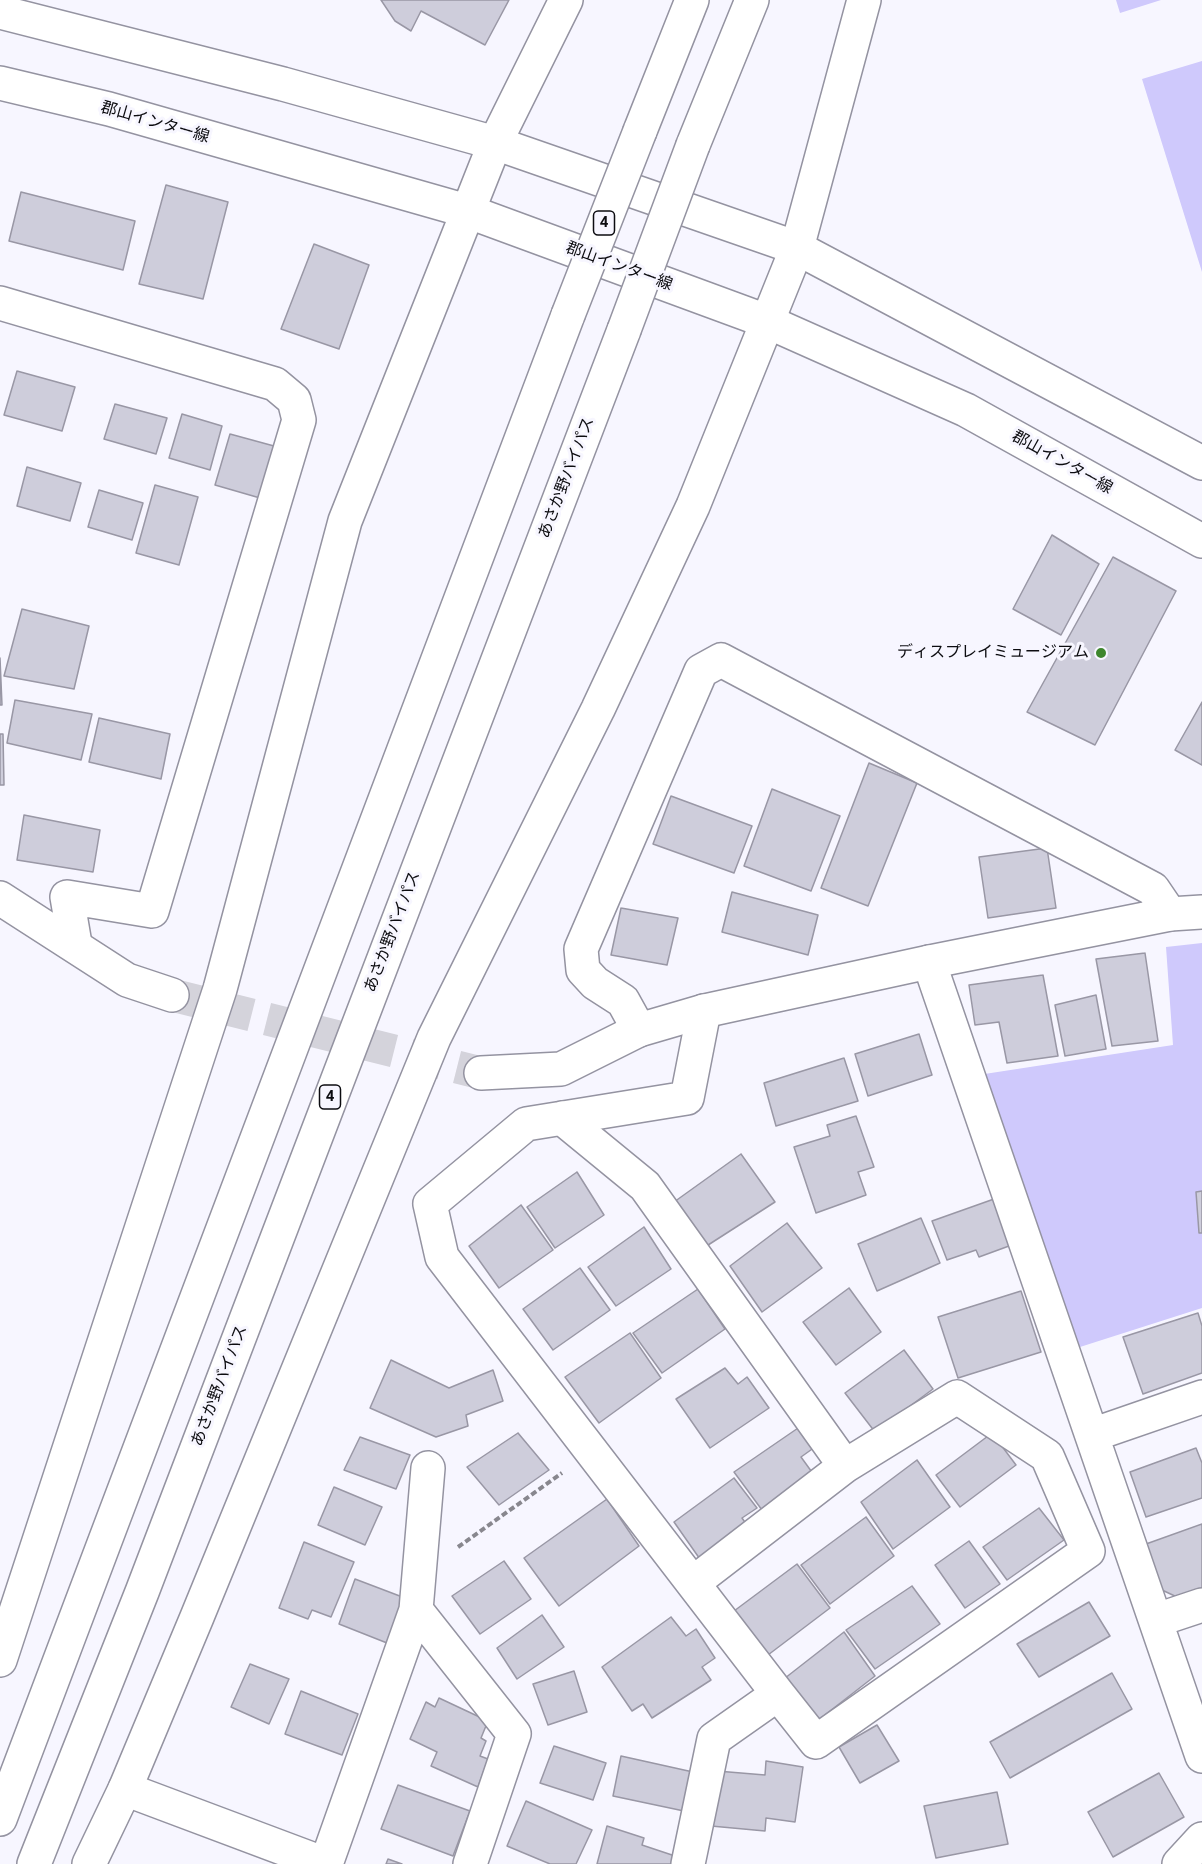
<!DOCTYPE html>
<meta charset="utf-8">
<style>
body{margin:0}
canvas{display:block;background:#f7f6ff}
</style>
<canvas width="1202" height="1864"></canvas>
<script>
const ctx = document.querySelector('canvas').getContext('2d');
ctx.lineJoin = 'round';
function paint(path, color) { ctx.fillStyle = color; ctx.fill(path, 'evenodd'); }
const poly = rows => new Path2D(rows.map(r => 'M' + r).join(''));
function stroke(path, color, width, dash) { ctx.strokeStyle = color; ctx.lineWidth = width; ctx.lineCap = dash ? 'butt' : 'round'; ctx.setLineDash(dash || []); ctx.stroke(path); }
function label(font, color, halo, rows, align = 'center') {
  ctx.font = font + ' Roboto,"Noto Sans JP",sans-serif'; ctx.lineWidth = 6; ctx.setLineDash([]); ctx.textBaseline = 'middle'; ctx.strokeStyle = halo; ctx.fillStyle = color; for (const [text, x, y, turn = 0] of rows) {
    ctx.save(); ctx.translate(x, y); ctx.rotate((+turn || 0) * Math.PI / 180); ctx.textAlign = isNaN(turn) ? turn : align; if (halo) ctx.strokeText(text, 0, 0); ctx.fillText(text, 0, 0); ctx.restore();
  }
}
paint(poly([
 [1116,0,1161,0,1120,13],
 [1202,61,1202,272,1142,79],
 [1202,943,1202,1308,1080,1347,978,1075,1173,1045,1166,947]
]), '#cfc9fc');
const building = poly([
 [381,0,509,0,485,45,421,11,411,31,395,21,381,0],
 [166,185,228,202,203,299,139,284,166,185],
 [21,192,135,221,123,270,9,241,21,192],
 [314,244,369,265,339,349,281,329,314,244],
 [17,371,75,387,62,431,4,415,17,371],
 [115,404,167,418,156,454,104,439,115,404],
 [182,414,222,426,210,470,169,458,182,414],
 [230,434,274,446,260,498,215,485,230,434],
 [27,467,81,483,70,521,17,506,27,467],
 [155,485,198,497,179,565,136,553,155,485],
 [99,490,143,503,132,540,88,527,99,490],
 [1052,535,1099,564,1061,635,1013,609,1052,535],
 [1113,557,1176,591,1095,745,1027,712,1113,557],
 [22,609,89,626,74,689,4,676,22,609],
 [0,658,2,705,0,705,0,658],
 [15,700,92,714,81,760,7,743,15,700],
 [1202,702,1202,765,1175,750,1202,702],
 [99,718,170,734,161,779,89,762,99,718],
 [0,734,3,734,4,785,0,785,0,734],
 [869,763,917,783,868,906,821,888,869,763],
 [772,789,840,816,811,891,744,866,772,789],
 [671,796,752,826,734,873,653,844,671,796],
 [24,815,100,830,93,872,17,860,24,815],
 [1047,848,1056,908,988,918,979,857,1047,848],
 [732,892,818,915,808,955,722,932,732,892],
 [621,908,678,918,667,965,611,955,621,908],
 [1145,953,1158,1041,1112,1046,1096,959,1145,953],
 [1043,975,1058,1056,1007,1063,999,1022,975,1025,969,985,1043,975],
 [1096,995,1106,1049,1065,1056,1055,1005,1096,995],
 [919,1034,932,1075,868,1096,855,1054,919,1034],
 [844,1058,858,1101,776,1126,764,1083,844,1058],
 [856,1116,874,1167,858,1172,866,1195,816,1213,794,1147,830,1136,827,1125,856,1116],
 [741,1154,775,1202,705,1247,674,1202,741,1154],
 [577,1172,604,1215,555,1248,527,1207,577,1172],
 [1202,1191,1202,1233,1199,1233,1196,1192,1202,1191],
 [994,1199,1009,1246,979,1257,976,1250,947,1260,932,1221,994,1199],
 [521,1205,553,1250,499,1288,469,1246,521,1205],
 [921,1218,940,1263,877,1291,858,1244,921,1218],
 [787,1223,822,1268,762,1312,730,1266,787,1223],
 [644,1227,671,1269,616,1306,588,1267,644,1227],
 [580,1268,610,1310,553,1350,523,1309,580,1268],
 [849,1288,881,1332,836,1365,803,1322,849,1288],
 [698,1289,725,1329,662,1373,633,1333,698,1289],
 [1021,1291,1041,1352,958,1378,938,1317,1021,1291],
 [1198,1313,1202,1326,1202,1373,1143,1394,1123,1337,1198,1313],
 [630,1333,661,1378,599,1423,565,1377,630,1333],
 [904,1350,933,1389,875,1432,845,1393,904,1350],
 [391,1360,449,1388,493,1370,503,1401,466,1415,468,1426,436,1437,370,1408,391,1360],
 [725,1368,738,1384,747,1377,769,1408,710,1448,676,1399,725,1368],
 [801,1426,815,1447,801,1457,814,1475,762,1510,734,1472,801,1426],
 [518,1433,549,1470,499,1505,467,1467,518,1433],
 [992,1433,1016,1465,960,1507,936,1475,992,1433],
 [360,1437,410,1455,396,1489,344,1470,360,1437],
 [1196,1448,1202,1463,1202,1498,1146,1517,1130,1472,1196,1448],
 [917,1460,950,1507,893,1549,861,1502,917,1460],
 [734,1478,757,1508,742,1518,749,1528,702,1562,674,1522,734,1478],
 [334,1487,382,1507,365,1545,318,1525,334,1487],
 [607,1499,639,1546,559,1606,524,1558,607,1499],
 [1039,1508,1064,1540,1007,1580,983,1547,1039,1508],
 [866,1517,894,1556,830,1604,801,1565,866,1517],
 [1202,1524,1202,1590,1179,1598,1162,1590,1146,1544,1202,1524],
 [969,1541,1000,1584,965,1608,935,1565,969,1541],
 [304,1542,354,1562,331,1617,312,1610,308,1619,279,1608,304,1542],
 [504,1561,531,1599,480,1634,452,1596,504,1561],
 [797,1564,830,1608,764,1658,730,1614,797,1564],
 [355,1579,405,1598,387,1643,339,1624,355,1579],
 [912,1586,940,1624,875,1669,846,1630,912,1586],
 [1089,1602,1110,1636,1039,1677,1017,1644,1089,1602],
 [542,1615,564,1647,517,1679,497,1648,542,1615],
 [671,1617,686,1636,696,1629,715,1658,702,1667,711,1680,652,1718,643,1704,632,1711,602,1667,671,1617],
 [844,1632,875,1676,812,1725,780,1682,844,1632],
 [250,1664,289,1679,269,1724,231,1707,250,1664],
 [574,1671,587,1712,548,1725,533,1684,574,1671],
 [1112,1673,1132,1709,1010,1778,990,1742,1112,1673],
 [301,1691,358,1714,342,1755,285,1734,301,1691],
 [439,1698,488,1721,481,1738,486,1741,480,1756,488,1759,478,1787,431,1766,437,1752,410,1739,426,1702,435,1707,439,1698],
 [877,1725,899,1761,860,1783,839,1747,877,1725],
 [554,1746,606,1763,593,1800,540,1783,554,1746],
 [621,1756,693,1772,684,1811,613,1796,621,1756],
 [766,1761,803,1767,795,1822,766,1818,765,1831,711,1826,717,1771,765,1775,766,1761],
 [1159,1773,1184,1817,1113,1857,1088,1812,1159,1773],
 [398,1785,470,1811,453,1856,381,1829,398,1785],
 [997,1792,1008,1844,936,1858,924,1806,997,1792],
 [526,1801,592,1830,576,1864,550,1864,507,1846,526,1801],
 [607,1826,644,1838,642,1845,678,1857,676,1864,597,1864,607,1826],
 [388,1859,402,1864,386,1864,388,1859]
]);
paint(building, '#cecddb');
stroke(building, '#9997a5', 1.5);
stroke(poly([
 [172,995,481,1073]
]), '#d4d3db', 33, [33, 16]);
const street = poly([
 [0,303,275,384,294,400,299,420,152,911,67,897,75,944],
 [929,962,1202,1756],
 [639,1030,623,1001,595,983,583,970,581,949,701,671,721,660,1153,889,1170,914],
 [562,1118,645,1186,845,1466],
 [1092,1435,1202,1397],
 [693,1583,845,1466,957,1397,1047,1456,1088,1551,816,1742,778,1694,442,1257,430,1204,526,1124,687,1098,704,1011],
 [416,1610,514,1734,470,1864],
 [1157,1620,1202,1605],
 [125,1789,325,1864],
 [326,1864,416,1610,428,1468],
 [688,1864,714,1739,778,1694],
 [1179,1864,1202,1839]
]);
const secondary = poly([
 [0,12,283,84,495,143,797,248,1202,463],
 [0,83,109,109,467,211,766,321,966,410,1202,541],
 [0,898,127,980,172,995],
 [481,1073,561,1069,639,1030,704,1011,929,962,1170,914,1202,912]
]);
const highway = poly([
 [640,131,692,0],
 [693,145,752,0],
 [0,1660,220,989,345,521,495,143,566,0],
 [0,1819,568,315],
 [34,1864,142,1592,624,330],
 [89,1864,125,1789,197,1617,434,1038,598,709,693,506,797,248,864,0]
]);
stroke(street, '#9493a1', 36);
stroke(secondary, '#9493a1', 36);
stroke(highway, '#9493a1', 36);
stroke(poly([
 [458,1547,562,1473]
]), '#88878e', 4, [6, 3]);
stroke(street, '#fff', 33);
stroke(secondary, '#fff', 33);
stroke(highway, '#fff', 33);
const highwayBridge = poly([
 [568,315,640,131],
 [624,330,693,145]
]);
stroke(highwayBridge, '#9493a1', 36, []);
stroke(highwayBridge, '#fff', 33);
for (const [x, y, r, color] of [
 [1101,653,6,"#3e862d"]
]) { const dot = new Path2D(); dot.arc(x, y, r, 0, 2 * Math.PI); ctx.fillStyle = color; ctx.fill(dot); stroke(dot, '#f7f6ff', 2); }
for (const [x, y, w] of [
 [604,223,21],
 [330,1097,21]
]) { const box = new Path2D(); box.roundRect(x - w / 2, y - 12, w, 24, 4.5); ctx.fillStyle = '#f7f6ff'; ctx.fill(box); stroke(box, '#0c0c10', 1.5); }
label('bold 15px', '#0c0c10', null, [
 ["4",604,223],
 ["4",330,1097]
]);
label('16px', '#0c0c10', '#f7f6ff', [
 ["郡山インター線",155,123,16],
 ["郡山インター線",619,267,20],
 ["郡山インター線",1062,463,29],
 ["あさか野バイパス",567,478,-69],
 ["あさか野バイパス",393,932,-69],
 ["あさか野バイパス",220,1386,-69]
]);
label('16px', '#0c0c10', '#f7f6ff', [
 ["ディスプレイミュージアム",1089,653]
], 'right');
</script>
